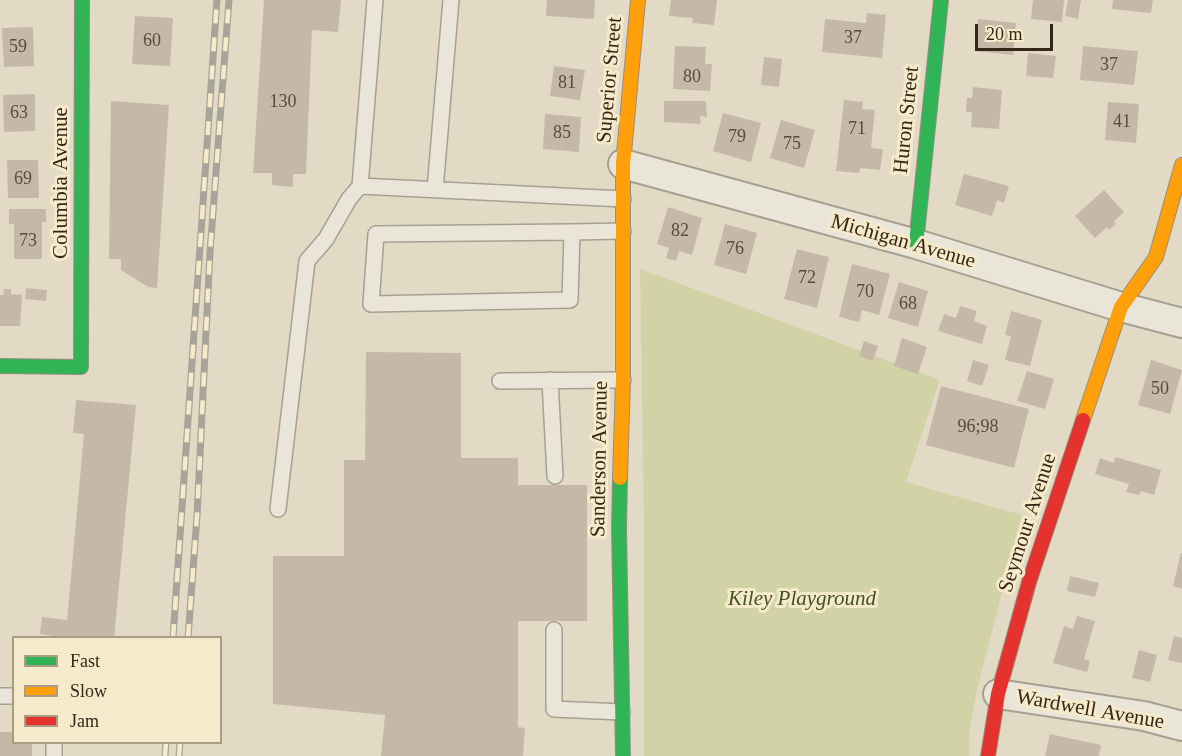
<!DOCTYPE html>
<style>
body{margin:0}
#map{position:relative;width:1182px;height:756px;overflow:hidden;background:#e3dac6;font-family:"Times New Roman",serif}
canvas{display:block}
.legend{position:absolute;left:12px;top:636px;width:210px;height:108px;box-sizing:border-box;background:#f6eaca;border:2px solid #a89c84;margin:0;padding:8px 10px;list-style:none;font-size:18px;color:#34271a}
.legend li{display:flex;align-items:center;gap:12px;height:30px}
.legend b{width:30px;border:2px solid #a89c84}
.scale{position:absolute;left:975px;top:24px;width:78px;height:27px;box-sizing:border-box;border:3px solid #34271a;border-top:0;padding-left:8px;font-size:18px;line-height:21px;white-space:nowrap;color:#34271a;-webkit-text-stroke:4px #f6eaca;paint-order:stroke}
</style>
<div id="map">
<canvas width="1182" height="756"></canvas>
<ul class="legend">
<li><b style="height:8px;background:#30b455"></b>Fast</li>
<li><b style="height:8px;background:#ff9f0a"></b>Slow</li>
<li><b style="height:8px;background:#e5322d"></b>Jam</li>
</ul>
<div class="scale">20 m</div>
</div>
<script>
const ctx = document.querySelector('canvas').getContext('2d');
ctx.lineJoin = 'round';
function paint(path, color) { ctx.fillStyle = color; ctx.fill(path, 'evenodd'); }
const poly = rows => new Path2D(rows.map(r => 'M' + r).join(''));
function stroke(path, color, width, dash) { ctx.strokeStyle = color; ctx.lineWidth = width; ctx.lineCap = dash ? 'butt' : 'round'; ctx.setLineDash(dash || []); ctx.stroke(path); }
function label(font, color, halo, rows, align = 'center') {
  ctx.font = font + ' "Times New Roman",serif'; ctx.lineWidth = 6; ctx.setLineDash([]); ctx.textBaseline = 'middle'; ctx.strokeStyle = halo; ctx.fillStyle = color; for (const [text, x, y, turn = 0] of rows) {
    ctx.save(); ctx.translate(x, y); ctx.rotate((+turn || 0) * Math.PI / 180); ctx.textAlign = isNaN(turn) ? turn : align; if (halo) ctx.strokeText(text, 0, 0); ctx.fillText(text, 0, 0); ctx.restore();
  }
}
paint(poly([
 [640,269,940,380,906,482,1022,515,978,686,969,733,969,756,644,756,644,530]
]), '#d2d2a7');
paint(poly([
 [264,0,341,0,338,32,312,30,306,174,293,174,293,187,272,185,272,173,253,173],
 [547,0,595,0,594,19,546,16],
 [671,0,717,0,714,25,692,23,693,18,669,16],
 [1033,0,1064,0,1062,22,1031,19],
 [1068,0,1081,0,1078,19,1065,16],
 [1113,0,1153,0,1151,13,1112,9],
 [867,13,886,15,882,58,822,52,825,19,866,23],
 [135,16,173,18,170,66,132,64],
 [978,19,1016,23,1013,55,975,51],
 [33,27,34,66,4,67,2,28],
 [675,46,706,47,705,64,712,64,710,91,673,89],
 [1083,46,1138,51,1134,85,1080,80],
 [1028,53,1056,56,1053,78,1026,76],
 [764,57,782,59,779,87,761,85],
 [554,66,585,70,580,100,550,96],
 [973,87,1002,90,999,129,971,127,972,112,966,112,967,98,972,98],
 [35,94,35,131,4,132,3,95],
 [844,100,863,102,862,109,875,110,871,148,883,149,880,170,860,168,859,173,836,171],
 [111,101,169,105,157,288,148,287,121,270,121,259,109,259],
 [664,101,706,101,707,117,700,116,701,124,664,122],
 [1108,102,1139,104,1136,143,1105,140],
 [723,113,761,123,751,162,713,151],
 [545,114,581,117,579,152,543,149],
 [781,120,815,130,804,168,770,158],
 [7,160,38,160,39,198,8,198],
 [964,174,1009,186,1004,203,997,200,992,216,955,205],
 [1104,190,1124,212,1114,221,1116,224,1109,230,1107,227,1095,238,1075,216],
 [668,207,702,218,692,255,679,251,676,261,666,258,669,248,657,244],
 [9,209,46,209,46,222,42,222,42,259,14,259,14,224,9,224],
 [725,224,757,233,746,274,714,265],
 [797,249,829,257,817,308,784,299],
 [852,264,890,274,879,315,862,310,859,322,839,317],
 [899,282,928,291,918,327,888,318],
 [26,288,47,290,46,301,25,299],
 [4,289,11,289,11,294,22,295,20,326,0,326,0,295,3,295],
 [960,306,977,311,974,321,987,326,982,344,938,331,944,314,956,318],
 [1011,311,1042,320,1030,366,1005,360,1011,336,1005,335],
 [902,338,927,347,918,374,894,366],
 [864,341,878,346,873,361,859,356],
 [366,352,461,353,461,458,518,458,518,485,587,485,587,621,518,621,518,727,525,728,523,756,381,756,385,715,273,704,273,556,344,556,344,460,365,460],
 [973,360,989,365,982,386,967,381],
 [1151,360,1182,370,1170,414,1138,405],
 [1027,371,1054,379,1045,409,1017,401],
 [941,386,1029,409,1014,468,926,445],
 [76,400,136,405,114,638,65,638,40,634,42,617,67,620,84,434,73,433],
 [1115,457,1161,470,1154,495,1141,491,1139,495,1126,492,1129,484,1095,474,1100,458,1114,463],
 [1181,553,1182,553,1182,589,1173,586],
 [1070,576,1099,583,1095,597,1067,591],
 [1077,616,1095,621,1084,659,1090,661,1087,672,1053,663,1064,626,1073,629],
 [1174,636,1182,638,1182,663,1168,660],
 [1139,650,1157,655,1150,682,1132,678],
 [0,732,14,732,14,742,32,742,32,756,0,756],
 [1050,734,1101,745,1099,756,1045,756]
]), '#c6b8a7');
const lane = poly([
 [360,186,375,0],
 [435,190,451,0],
 [572,232,570,300,371,304,376,234,572,232,623,231],
 [550,380,555,476],
 [500,381,623,380],
 [278,509,307,261,326,239,349,199,360,186,623,199],
 [554,630,554,709,622,712],
 [0,696,14,696],
 [54,742,54,756]
]);
const street = poly([
 [623,164,916,244,1121,307,1182,323],
 [998,694,1144,716,1182,726]
]);
const fast = poly([
 [916,244,941,0],
 [0,366,81,367,82,0],
 [620,478,619,528,623,756]
]);
const slow = poly([
 [1083,420,1121,307,1156,257,1182,165],
 [620,478,623,380,623,164,638,0]
]);
const jam = poly([
 [988,756,998,694,1029,582,1083,420]
]);
stroke(lane, '#a79f90', 18);
stroke(street, '#a79f90', 32);
stroke(fast, '#978e80', 16);
stroke(slow, '#978e80', 16);
stroke(jam, '#978e80', 16);
stroke(lane, '#eae5d9', 15);
stroke(street, '#eae5d9', 28);
stroke(fast, '#30b455', 14);
stroke(slow, '#ff9f0a', 14);
stroke(jam, '#e5322d', 14);
const rail = poly([
 [173,638,217,0],
 [188,638,197,516,210,252,229,0],
 [165,756,166,742],
 [179,756,180,742]
]);
stroke(rail, '#a9a499', 7);
stroke(rail, '#f6eaca', 4.5, [14]);
label('18px', '#584b3d', null, [
 ["37",853,38],
 ["60",152,41],
 ["59",18,47],
 ["37",1109,65],
 ["80",692,77],
 ["81",567,83],
 ["130",283,102],
 ["63",19,113],
 ["41",1122,122],
 ["71",857,129],
 ["85",562,133],
 ["79",737,137],
 ["75",792,144],
 ["69",23,179],
 ["82",680,231],
 ["73",28,241],
 ["76",735,249],
 ["72",807,278],
 ["70",865,292],
 ["68",908,304],
 ["50",1160,389],
 ["96;98",978,427]
]);
label('21px', '#34271a', '#f6eaca', [
 ["Superior Street",610,80,-85],
 ["Huron Street",907,120,-84],
 ["Columbia Avenue",61,183,-90],
 ["Michigan Avenue",903,242,16],
 ["Sanderson Avenue",600,459,-89],
 ["Seymour Avenue",1028,523,-72],
 ["Wardwell Avenue",1090,710,10]
]);
label('italic 21px', '#445120', '#f6eaca', [
 ["Kiley Playground",802,599]
]);
</script>
